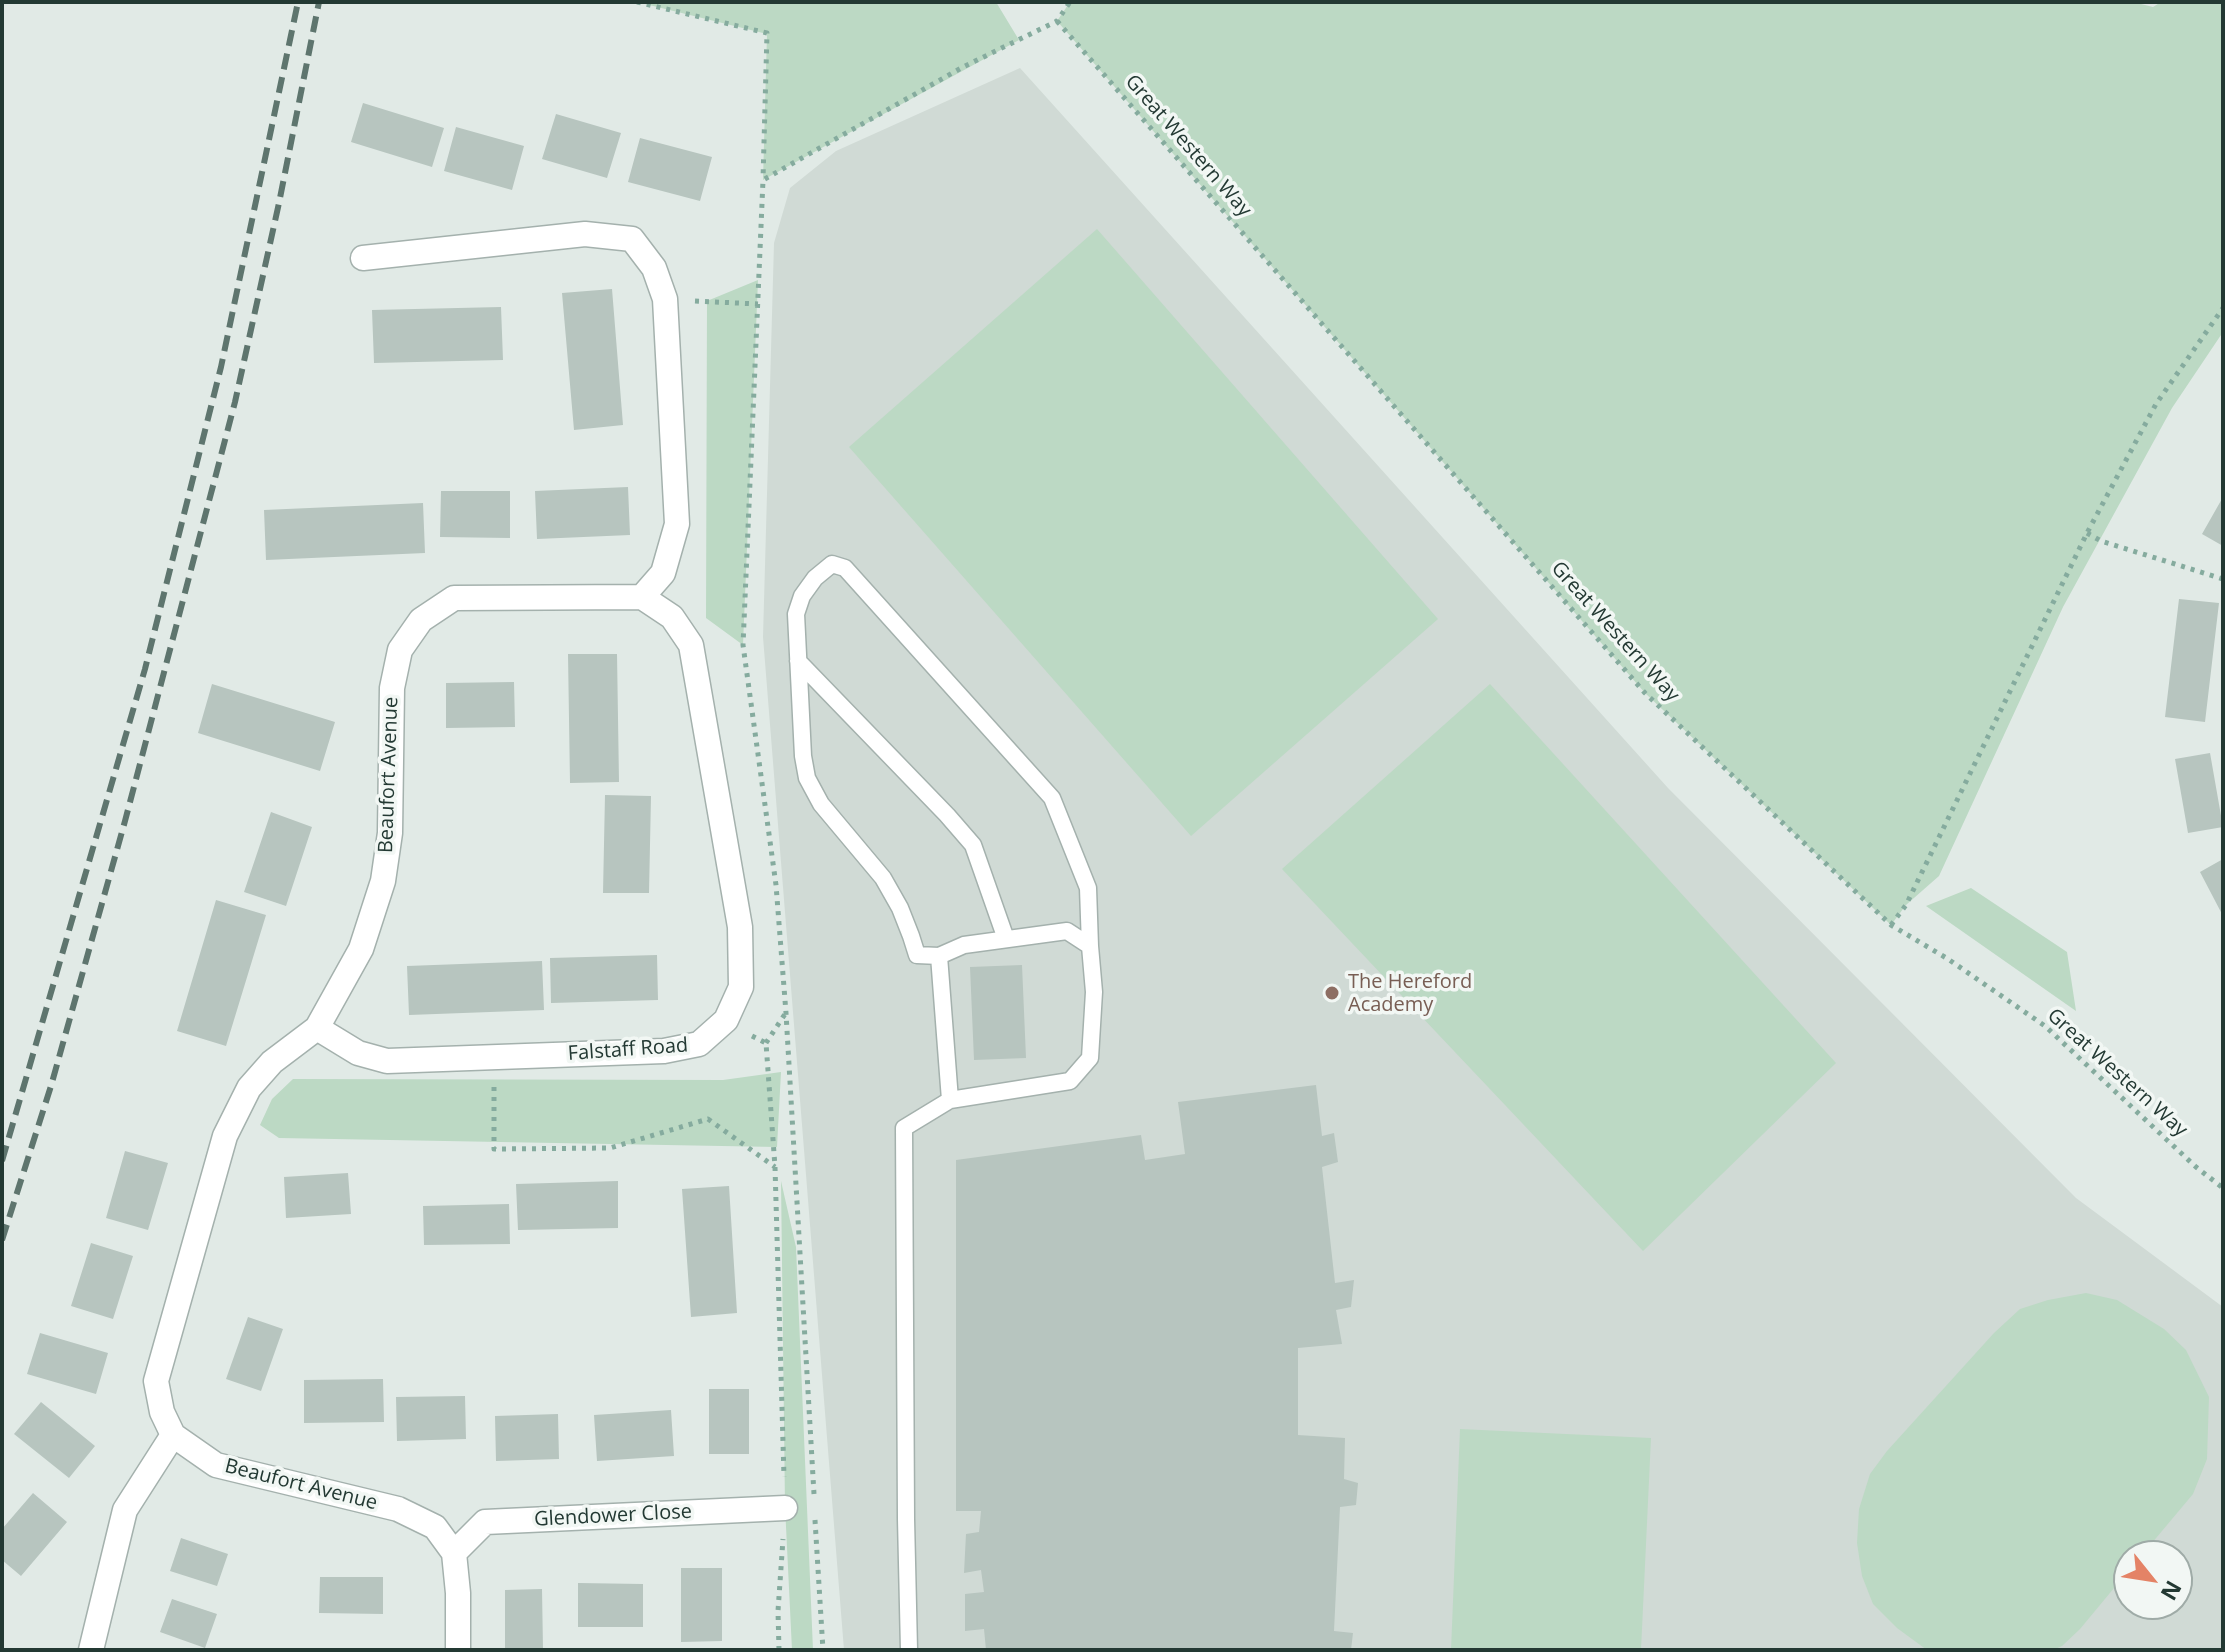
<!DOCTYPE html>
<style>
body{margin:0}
#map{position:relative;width:2225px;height:1652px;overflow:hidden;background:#e1eae6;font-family:"Open Sans",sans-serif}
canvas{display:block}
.frame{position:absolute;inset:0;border:4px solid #233933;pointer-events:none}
.north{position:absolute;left:2113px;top:1540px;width:80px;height:80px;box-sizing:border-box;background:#f2f7f4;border:2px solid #9faba7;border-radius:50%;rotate:120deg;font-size:22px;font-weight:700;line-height:32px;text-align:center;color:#233933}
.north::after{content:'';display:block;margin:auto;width:28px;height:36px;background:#e48366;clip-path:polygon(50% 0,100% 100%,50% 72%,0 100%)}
</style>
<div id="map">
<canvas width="2225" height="1652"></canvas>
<div class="frame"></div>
<div class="north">N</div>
</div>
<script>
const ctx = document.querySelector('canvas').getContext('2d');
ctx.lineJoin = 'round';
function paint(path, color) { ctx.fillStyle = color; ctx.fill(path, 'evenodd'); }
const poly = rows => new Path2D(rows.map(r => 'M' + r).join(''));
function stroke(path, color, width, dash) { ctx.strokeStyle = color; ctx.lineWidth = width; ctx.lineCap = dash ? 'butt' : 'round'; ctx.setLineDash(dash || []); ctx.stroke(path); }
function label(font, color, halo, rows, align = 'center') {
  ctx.font = font + ' "Open Sans",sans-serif'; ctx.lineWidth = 7; ctx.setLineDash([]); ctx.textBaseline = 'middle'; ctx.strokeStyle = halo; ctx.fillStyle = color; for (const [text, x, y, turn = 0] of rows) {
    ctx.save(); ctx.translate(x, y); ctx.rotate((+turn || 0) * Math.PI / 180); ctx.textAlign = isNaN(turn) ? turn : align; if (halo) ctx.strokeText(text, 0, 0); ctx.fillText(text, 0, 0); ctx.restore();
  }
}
paint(poly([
 [1020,68,1668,788,2076,1198,2223,1307,2223,1650,844,1650,763,637,774,243,790,188,836,151],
 [2129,1556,2177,1556,2177,1604,2129,1604]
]), '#d0dad5');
paint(poly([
 [637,2,996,2,1019,40,763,180,767,34],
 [1070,2,2133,2,2153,7,2161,2,2223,2,2223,332,2172,408,2063,607,1939,876,1906,905,1891,925,1645,693,1057,21],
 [1097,229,1438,619,1191,836,849,447],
 [758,280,743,645,706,618,707,301],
 [1490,684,1836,1063,1643,1251,1282,869],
 [1971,888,2067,952,2076,1011,1926,906],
 [781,1072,777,1147,279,1138,260,1125,272,1099,293,1079,723,1080],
 [781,1181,796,1247,813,1650,792,1650,785,1506],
 [2086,1293,2117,1300,2164,1329,2186,1350,2209,1397,2207,1459,2193,1494,2141,1556,2129,1556,2129,1570,2080,1629,2062,1646,2053,1650,1927,1650,1897,1628,1873,1604,1862,1576,1857,1543,1859,1509,1870,1474,1887,1451,1994,1333,2020,1309,2048,1300],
 [1460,1429,1651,1438,1641,1650,1451,1650]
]), '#bcd9c4');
paint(poly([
 [363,103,444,128,432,167,351,142],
 [556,114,621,133,607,178,542,159],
 [456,127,524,146,512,190,444,171],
 [640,138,712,157,700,201,628,182],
 [612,289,623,425,574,430,562,293],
 [501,307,503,360,374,363,372,310],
 [628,487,630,535,537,539,535,491],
 [441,491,510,491,510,538,440,537],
 [2223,497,2223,546,2202,534],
 [423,503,425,553,266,560,264,510],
 [2179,599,2219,603,2205,722,2165,717],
 [568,654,617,654,619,782,570,783],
 [514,682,515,727,446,728,446,683],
 [212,684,335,722,320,771,198,733],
 [2210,753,2223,827,2188,833,2175,759],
 [605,795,651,796,649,893,603,893],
 [271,812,312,827,286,906,244,892],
 [2223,859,2223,916,2200,872],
 [216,900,266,915,226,1046,177,1031],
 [657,955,658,1000,551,1003,550,958],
 [542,961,544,1010,409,1015,407,966],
 [1022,965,1026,1058,974,1060,970,967],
 [1316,1085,1322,1136,1334,1133,1338,1162,1322,1167,1335,1283,1354,1280,1351,1307,1336,1310,1342,1344,1298,1348,1298,1435,1345,1438,1344,1479,1358,1483,1356,1505,1340,1507,1334,1631,1353,1633,1351,1650,986,1650,984,1629,965,1631,965,1594,984,1592,981,1570,964,1573,966,1534,979,1532,981,1511,956,1511,956,1160,1141,1135,1145,1160,1185,1154,1178,1102],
 [125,1151,168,1163,148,1230,106,1218],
 [348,1173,351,1214,286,1218,284,1177],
 [618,1181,618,1228,518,1230,516,1184],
 [729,1186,737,1313,691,1317,682,1189],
 [509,1204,510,1244,424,1245,423,1206],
 [91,1243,133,1256,113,1319,71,1306],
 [248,1317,283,1329,261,1391,226,1379],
 [40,1333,108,1353,96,1394,27,1374],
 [383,1379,384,1422,304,1423,304,1380],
 [709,1389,749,1389,749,1454,709,1454],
 [465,1396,466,1439,397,1441,396,1397],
 [41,1402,95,1446,69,1478,14,1434],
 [671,1410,674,1456,597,1461,594,1415],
 [558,1414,559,1459,496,1461,495,1416],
 [33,1493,67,1522,21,1576,2,1560,2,1529],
 [181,1538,228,1554,217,1586,170,1571],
 [681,1568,722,1568,722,1641,681,1642],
 [320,1577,383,1577,383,1614,319,1613],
 [578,1583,643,1584,643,1627,578,1627],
 [542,1589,543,1650,505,1650,505,1590],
 [172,1599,217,1614,205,1648,160,1632]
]), '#b7c5bf');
const service = poly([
 [798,661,947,815,973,845,1006,939],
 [939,956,917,955,911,936,900,908,883,878,821,804,807,778,803,756,796,614,802,596,815,578,832,564,845,568,1052,798,1088,888,1090,946],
 [909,1650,906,1519,904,1128,950,1100,1070,1081,1090,1058,1094,992,1090,946,1067,931,964,945,939,956,950,1100]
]);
const minor = poly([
 [363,258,585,234,632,239,654,268,665,299,677,524,663,573,642,597,454,598,421,620,400,650,392,688,390,833,383,881,361,949,317,1028,272,1062,249,1088,225,1136,156,1381,162,1412,173,1435,216,1465,398,1509,435,1527,454,1553,458,1593,458,1650],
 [317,1028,358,1053,387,1061,664,1051,699,1044,726,1020,741,987,740,927,691,645,672,617,642,597],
 [454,1553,485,1522,785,1508],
 [91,1650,125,1510,173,1435]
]);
stroke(service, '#a4b1ad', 19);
stroke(minor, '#a4b1ad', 27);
stroke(poly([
 [637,2,767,33,763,179],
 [1057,21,1645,693,1891,925,1948,959,2045,1026,2196,1167,2223,1188],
 [695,301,758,304],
 [2087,533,2101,541,2223,579],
 [1891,925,1906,905,2087,533,2156,404,2223,308],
 [752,1036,766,1043,775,1167,784,1477],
 [766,1043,785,1014],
 [494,1087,494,1149,610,1148,708,1119,775,1167],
 [814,1494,786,1013,776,885,743,645,763,180,963,67,1057,21,1070,2],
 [815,1520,823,1650],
 [779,1650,778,1611,783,1539]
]), '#85ab9e', 5, [4, 6]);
stroke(service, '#fff', 16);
stroke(minor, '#fff', 24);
stroke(poly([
 [2,1161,145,669,221,367,298,2],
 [2,1240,51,1086,125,821,235,402,279,203,319,2]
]), '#5e756e', 6, [16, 8]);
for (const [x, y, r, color] of [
 [1332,993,8,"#8d6e63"]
]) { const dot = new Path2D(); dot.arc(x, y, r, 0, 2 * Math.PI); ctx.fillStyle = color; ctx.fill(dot); stroke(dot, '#f2f7f4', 3); }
label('20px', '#233933', '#f2f7f4', [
 ["Great Western Way",1188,146,49],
 ["Great Western Way",1615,632,48],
 ["Beaufort Avenue",389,775,-88],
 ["Falstaff Road",628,1050,-4],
 ["Great Western Way",2117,1073,42],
 ["Beaufort Avenue",301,1485,14],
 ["Glendower Close",613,1516,-3]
]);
label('20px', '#785e54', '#f2f7f4', [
 ["The Hereford",1348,982],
 ["Academy",1348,1005]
], 'left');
</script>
